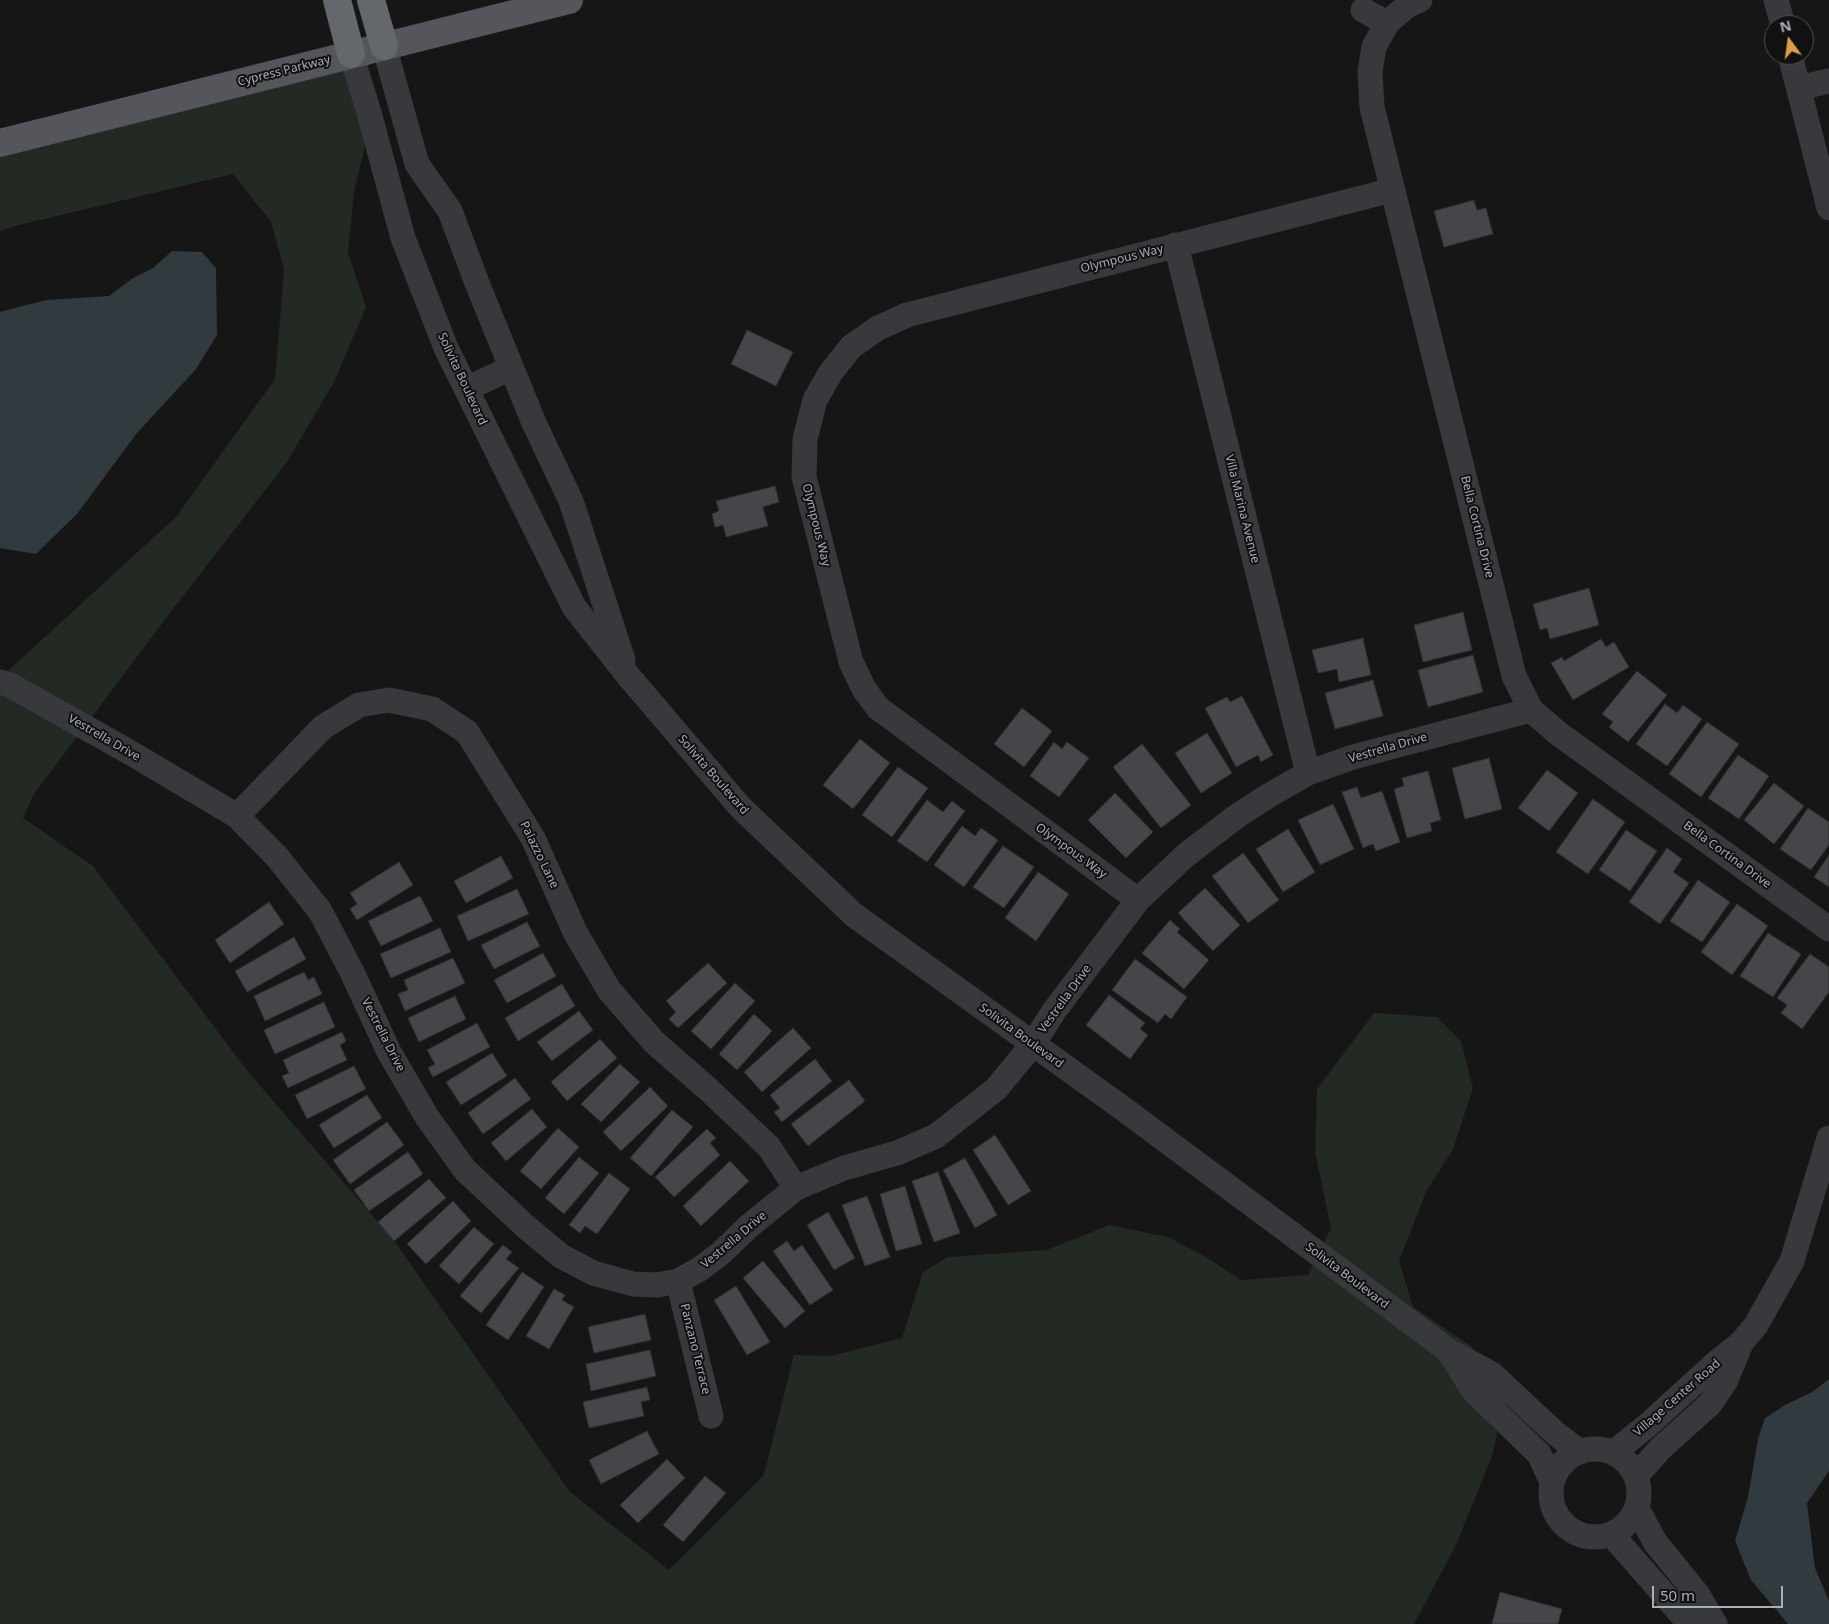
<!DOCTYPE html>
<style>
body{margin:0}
#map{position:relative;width:1829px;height:1624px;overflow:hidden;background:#161617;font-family:"Noto Sans",sans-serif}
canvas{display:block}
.north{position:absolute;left:1764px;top:15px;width:50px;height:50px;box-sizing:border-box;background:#111112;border:1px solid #4e5054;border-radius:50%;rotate:346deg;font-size:14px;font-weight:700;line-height:20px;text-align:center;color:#a9afb6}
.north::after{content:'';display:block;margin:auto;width:18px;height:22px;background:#dd9c48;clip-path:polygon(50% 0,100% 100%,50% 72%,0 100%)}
.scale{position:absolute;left:1652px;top:1586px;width:131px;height:22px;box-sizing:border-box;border:2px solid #a9afb6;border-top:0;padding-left:6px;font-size:15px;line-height:18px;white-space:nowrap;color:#a9afb6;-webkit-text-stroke:4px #111112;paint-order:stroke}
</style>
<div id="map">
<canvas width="1829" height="1624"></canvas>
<div class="north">N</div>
<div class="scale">50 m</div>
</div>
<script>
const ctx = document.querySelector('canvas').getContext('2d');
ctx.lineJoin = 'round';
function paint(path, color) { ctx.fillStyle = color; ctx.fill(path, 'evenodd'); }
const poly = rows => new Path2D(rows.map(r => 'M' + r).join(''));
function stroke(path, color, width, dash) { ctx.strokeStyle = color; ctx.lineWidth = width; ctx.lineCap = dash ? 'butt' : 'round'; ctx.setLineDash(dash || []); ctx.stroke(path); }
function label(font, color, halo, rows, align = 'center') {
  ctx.font = font + ' "Noto Sans",sans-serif'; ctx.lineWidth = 4; ctx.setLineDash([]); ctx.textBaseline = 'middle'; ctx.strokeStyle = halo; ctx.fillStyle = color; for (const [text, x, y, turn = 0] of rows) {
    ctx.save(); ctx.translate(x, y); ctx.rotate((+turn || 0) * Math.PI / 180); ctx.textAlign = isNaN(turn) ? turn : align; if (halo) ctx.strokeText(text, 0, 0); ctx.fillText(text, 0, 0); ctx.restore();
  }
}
paint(poly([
 [354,64,366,142,354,192,348,253,366,307,334,382,287,462,173,609,34,794,23,818,93,866,249,1073,395,1242,570,1492,669,1570,764,1475,794,1355,831,1356,902,1338,923,1272,948,1257,1047,1250,1109,1225,1168,1237,1206,1257,1241,1280,1308,1275,1331,1228,1315,1152,1317,1089,1374,1013,1437,1017,1461,1041,1473,1088,1453,1149,1426,1192,1399,1261,1413,1307,1471,1346,1506,1393,1492,1456,1456,1545,1414,1624,0,1624,0,678,176,517,275,379,284,270,271,222,233,174,15,226,0,231,0,153]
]), '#222a23');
paint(poly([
 [172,251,202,252,216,268,217,335,196,369,137,433,77,514,36,554,0,548,0,312,46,300,109,296,133,278,153,268],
 [1829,1379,1829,1471,1807,1503,1815,1568,1829,1601,1829,1624,1788,1624,1751,1580,1735,1541,1748,1497,1758,1439,1765,1418,1785,1405,1812,1392]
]), '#303a3f');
const building = poly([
 [1474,200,1477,210,1486,208,1493,234,1444,247,1434,211,1474,200],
 [747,330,793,352,776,386,731,364,747,330],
 [775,486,779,502,763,507,768,526,726,537,723,525,715,527,712,514,719,511,716,501,775,486],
 [1589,588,1599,625,1550,639,1547,628,1540,630,1533,604,1589,588],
 [1463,612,1472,650,1423,662,1414,625,1463,612],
 [1363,638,1371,675,1339,682,1337,669,1318,673,1312,650,1363,638],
 [1601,639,1606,647,1614,642,1629,667,1573,700,1551,663,1562,657,1564,661,1601,639],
 [1473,655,1483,692,1428,707,1418,670,1473,655],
 [1637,671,1667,695,1628,742,1609,727,1613,722,1602,714,1637,671],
 [1373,680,1383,716,1335,729,1325,693,1373,680],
 [1242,696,1273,755,1261,762,1258,755,1236,767,1205,708,1227,697,1230,702,1242,696],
 [1665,704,1677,713,1683,705,1702,719,1667,766,1636,744,1665,704],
 [1022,708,1052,731,1024,767,994,744,1022,708],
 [1707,722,1739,744,1701,797,1669,774,1707,722],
 [1207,733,1232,773,1201,793,1175,753,1207,733],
 [860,739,890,763,853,809,823,785,860,739],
 [1054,742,1062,749,1067,742,1089,758,1059,797,1030,776,1054,742],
 [1142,744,1191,805,1161,828,1113,767,1142,744],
 [1738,755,1769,776,1739,819,1708,798,1738,755],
 [1489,758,1502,809,1465,819,1452,768,1489,758],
 [898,767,928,788,892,837,862,815,898,767],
 [1547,770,1578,793,1549,831,1518,808,1547,770],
 [1428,771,1441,820,1430,823,1432,831,1407,838,1394,789,1404,786,1402,778,1428,771],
 [1774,783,1804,806,1774,844,1744,820,1774,783],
 [1357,787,1361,798,1382,791,1400,842,1376,851,1373,844,1363,848,1342,792,1357,787],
 [1115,793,1153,832,1126,858,1088,820,1115,793],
 [1593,799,1625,822,1588,874,1556,852,1593,799],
 [927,800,943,812,952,801,965,811,927,862,897,841,927,800],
 [1333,804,1354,849,1320,865,1298,820,1333,804],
 [1808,808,1829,822,1829,845,1811,870,1780,849,1808,808],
 [962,826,975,836,981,828,998,840,964,887,934,865,962,826],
 [1288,829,1315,872,1283,892,1256,849,1288,829],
 [1626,830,1657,851,1630,891,1599,870,1626,830],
 [1003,846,1034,867,1004,908,973,887,1003,846],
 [1667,848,1682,859,1673,872,1689,883,1660,924,1629,902,1667,848],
 [1243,853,1279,900,1248,923,1212,876,1243,853],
 [1829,855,1829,887,1814,877,1829,855],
 [501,856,513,878,466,903,454,881,501,856],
 [399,862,413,885,357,920,350,909,357,904,350,893,399,862],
 [1038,872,1069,894,1036,941,1005,918,1038,872],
 [1698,880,1730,902,1702,942,1670,921,1698,880],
 [1205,888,1240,925,1213,951,1178,913,1205,888],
 [517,889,529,914,468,941,457,916,517,889],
 [420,896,433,921,381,946,368,921,420,896],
 [269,902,284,924,230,963,215,940,269,902],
 [1737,904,1768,926,1732,975,1701,952,1737,904],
 [1170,920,1180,929,1177,932,1209,960,1184,989,1142,953,1170,920],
 [527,922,540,946,494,969,481,945,527,922],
 [440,928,451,952,391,978,380,954,440,928],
 [1768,933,1801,954,1773,997,1740,976,1768,933],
 [294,937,306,959,247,992,235,971,294,937],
 [543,953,556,976,507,1003,494,980,543,953],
 [1810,954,1829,967,1829,992,1802,1029,1781,1013,1787,1005,1777,998,1810,954],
 [453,958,465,983,405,1011,398,994,408,990,404,980,453,958],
 [1135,959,1187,997,1171,1019,1165,1014,1158,1023,1112,990,1135,959],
 [708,963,727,983,678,1028,669,1019,676,1012,666,1001,708,963],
 [304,972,308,980,314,977,322,994,265,1021,254,996,304,972],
 [735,983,755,1001,711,1049,691,1031,735,983],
 [562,984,575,1006,518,1041,505,1018,562,984],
 [1109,995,1145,1023,1140,1029,1148,1035,1130,1059,1086,1025,1109,995],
 [455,996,466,1019,419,1042,408,1018,455,996],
 [324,1002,335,1027,275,1054,264,1030,324,1002],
 [579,1011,593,1030,552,1061,537,1042,579,1011],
 [754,1014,772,1031,737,1070,719,1054,754,1014],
 [477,1023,490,1047,433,1077,428,1068,435,1064,427,1050,477,1023],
 [793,1028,811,1048,762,1092,744,1072,793,1028],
 [342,1032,346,1041,340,1045,347,1060,288,1088,282,1076,289,1073,283,1060,342,1032],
 [600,1039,617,1058,567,1101,551,1082,600,1039],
 [492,1053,507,1076,461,1105,446,1082,492,1053],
 [815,1059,832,1081,782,1122,774,1112,780,1108,770,1095,815,1059],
 [620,1064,640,1082,601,1122,581,1104,620,1064],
 [354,1066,366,1089,307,1119,295,1095,354,1066],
 [515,1078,531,1099,483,1134,468,1113,515,1078],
 [849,1080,865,1101,808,1146,791,1124,849,1080],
 [650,1087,668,1106,621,1151,603,1132,650,1087],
 [367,1095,382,1118,334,1148,319,1125,367,1095],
 [532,1109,547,1127,506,1161,491,1143,532,1109],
 [672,1110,693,1127,651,1176,630,1158,672,1110],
 [387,1122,404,1145,350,1184,333,1160,387,1122],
 [558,1128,579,1147,541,1189,520,1171,558,1128],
 [707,1129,716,1138,710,1143,720,1155,674,1197,655,1177,707,1129],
 [995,1135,1031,1191,1008,1205,973,1150,995,1135],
 [408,1152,423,1174,369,1211,354,1190,408,1152],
 [579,1157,599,1173,564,1214,545,1198,579,1157],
 [965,1158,997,1215,975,1228,943,1170,965,1158],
 [730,1161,749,1181,701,1226,683,1206,730,1161],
 [938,1172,960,1233,934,1242,912,1181,938,1172],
 [609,1173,630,1189,597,1234,585,1226,580,1233,569,1225,609,1173],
 [429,1179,446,1198,394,1241,378,1222,429,1179],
 [905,1186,922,1244,896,1251,880,1194,905,1186],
 [867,1196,890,1257,865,1266,842,1205,867,1196],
 [453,1201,471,1221,426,1264,407,1244,453,1201],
 [828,1212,855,1258,834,1270,807,1225,828,1212],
 [474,1227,494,1244,459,1284,439,1266,474,1227],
 [787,1241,794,1251,802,1245,833,1290,810,1305,773,1251,787,1241],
 [503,1245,512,1252,506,1259,519,1268,481,1313,460,1296,503,1245],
 [763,1261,805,1311,785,1328,743,1278,763,1261],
 [522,1272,544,1287,508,1340,486,1325,522,1272],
 [736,1286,770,1342,747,1355,714,1300,736,1286],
 [554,1289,565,1295,562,1300,574,1307,549,1349,526,1336,554,1289],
 [645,1314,651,1340,594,1353,588,1327,645,1314],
 [650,1350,656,1376,591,1391,586,1364,650,1350],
 [647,1387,650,1400,641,1402,644,1416,589,1428,583,1402,647,1387],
 [647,1431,659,1454,601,1484,589,1460,647,1431],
 [667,1459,685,1478,638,1523,620,1505,667,1459],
 [705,1476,726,1493,683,1542,663,1525,705,1476],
 [1500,1592,1562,1609,1558,1624,1492,1624,1500,1592]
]);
paint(building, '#45464a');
stroke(building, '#303033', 1);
stroke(poly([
 [1420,0,1407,6,1387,23,1374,47,1370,72,1372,107,1514,676,1531,710,1559,734,1829,929],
 [1776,0,1783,25],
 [1363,10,1387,23],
 [384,46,417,164,450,211,477,283,534,423,571,501,623,660],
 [351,54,368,109,403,238,446,348,574,607,630,678,741,808,854,915,1125,1110,1449,1351,1492,1374,1555,1433,1580,1452],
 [1790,55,1829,208],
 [1799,88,1829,81],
 [1176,245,1308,773],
 [466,389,511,368],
 [0,682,10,685,131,753,237,816,278,858,320,911,352,972,389,1052,427,1117,465,1170,526,1227,561,1256,593,1273,633,1284,657,1285,678,1281,700,1269,721,1253,748,1227,796,1188,844,1168,897,1153,936,1136,996,1089,1033,1044,1054,1011,1138,900,1186,855,1237,816,1268,796,1308,773,1353,757,1531,710],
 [237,816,323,727,359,705,389,700,432,709,467,732,533,838,575,932,609,990,654,1042,709,1090,769,1147,796,1188],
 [1138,900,878,708,864,689,851,662,804,477,805,439,815,400,831,372,851,347,878,328,907,315,1392,190],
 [678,1281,711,1416],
 [1450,1353,1474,1391,1539,1454,1551,1480],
 '1551 1493a44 44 0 1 1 88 0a44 44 0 1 1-88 0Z',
 [1613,1453,1649,1424,1716,1363,1741,1343,1756,1325,1792,1261,1829,1138],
 [1636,1476,1661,1448,1710,1404,1725,1382,1740,1346],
 [1637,1508,1655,1542,1698,1595,1715,1624],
 [1611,1534,1690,1624]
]), '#37393c', 25);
stroke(poly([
 [0,143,569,0]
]), '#54565b', 28);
stroke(poly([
 [337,0,351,54],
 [371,0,384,46]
]), '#64676c', 28);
label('12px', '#a9afb6', '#111112', [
 ["Cypress Parkway",284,71,-14],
 ["Olympous Way",1122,259,-14],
 ["Solivita Boulevard",462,379,65],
 ["Villa Marina Avenue",1242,509,76],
 ["Olympous Way",816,525,76],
 ["Bella Cortina Drive",1477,527,76],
 ["Vestrella Drive",104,738,30],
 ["Vestrella Drive",1388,748,-16],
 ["Solivita Boulevard",713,775,49],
 ["Olympous Way",1071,851,36],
 ["Palazzo Lane",539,855,64],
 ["Bella Cortina Drive",1727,855,36],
 ["Vestrella Drive",1065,999,-54],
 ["Vestrella Drive",383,1035,63],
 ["Solivita Boulevard",1021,1036,36],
 ["Vestrella Drive",734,1240,-40],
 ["Solivita Boulevard",1347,1276,37],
 ["Panzano Terrace",695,1349,76],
 ["Village Center Road",1677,1398,-41]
]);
</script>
